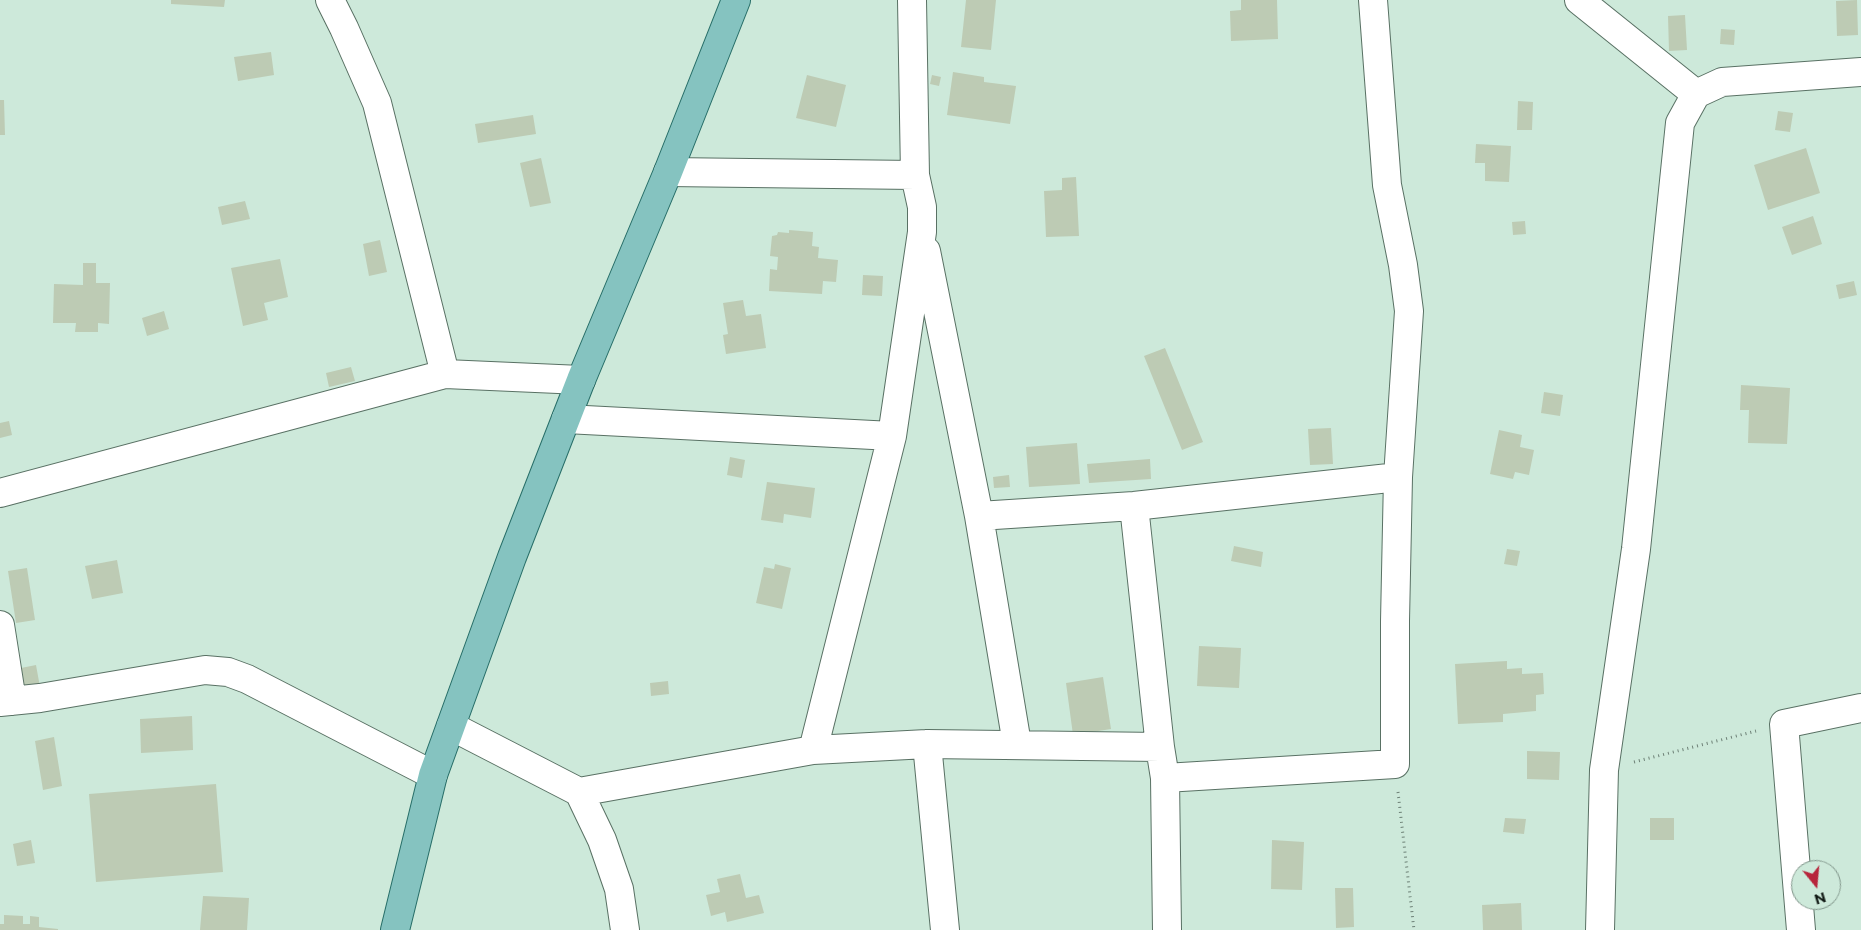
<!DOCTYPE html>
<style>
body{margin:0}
#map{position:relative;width:1861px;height:930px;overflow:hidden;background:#cde9da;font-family:Montserrat,sans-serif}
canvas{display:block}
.north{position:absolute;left:1791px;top:860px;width:50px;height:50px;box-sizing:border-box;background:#cde9da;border:1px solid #81968b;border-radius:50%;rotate:163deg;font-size:14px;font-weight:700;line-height:20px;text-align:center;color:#101914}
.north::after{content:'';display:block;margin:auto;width:18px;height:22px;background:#b7253b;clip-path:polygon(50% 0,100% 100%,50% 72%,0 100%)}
</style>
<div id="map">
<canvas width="1861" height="930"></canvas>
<div class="north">N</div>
</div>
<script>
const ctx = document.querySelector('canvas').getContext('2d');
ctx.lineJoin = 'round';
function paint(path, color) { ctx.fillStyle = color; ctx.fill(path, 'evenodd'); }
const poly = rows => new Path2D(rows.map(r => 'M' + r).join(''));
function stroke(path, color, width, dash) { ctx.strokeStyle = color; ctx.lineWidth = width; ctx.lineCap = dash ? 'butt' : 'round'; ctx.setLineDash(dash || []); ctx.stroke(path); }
paint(poly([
 [171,0,225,0,224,7,171,4],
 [966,0,996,0,991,50,961,47],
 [1241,0,1277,0,1278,39,1231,41,1230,11,1241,10],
 [1857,0,1858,35,1837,36,1836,1],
 [1685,15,1687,50,1669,51,1668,16],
 [1721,29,1735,30,1734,45,1720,44],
 [271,52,274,75,238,81,234,57],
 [953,72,984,77,984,82,1016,86,1010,124,947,115],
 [807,75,846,85,836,127,796,118],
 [932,75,941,77,939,86,930,84],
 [0,100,4,100,5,135,0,135],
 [1518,101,1533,102,1532,130,1517,130],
 [1778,111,1793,113,1790,132,1775,130],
 [533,115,536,134,478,143,475,124],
 [1476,144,1511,146,1509,182,1485,181,1485,163,1475,163],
 [1806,148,1820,193,1768,210,1754,165],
 [541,158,551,203,530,207,520,163],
 [1076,177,1079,236,1046,237,1044,191,1062,190,1062,178],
 [245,201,250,219,222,225,218,207],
 [1813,216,1822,244,1792,255,1782,227],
 [1525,221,1526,234,1513,235,1512,222],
 [789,230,813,232,812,246,819,247,818,258,838,260,836,282,823,281,822,294,769,291,770,269,777,270,778,257,770,256,772,236,777,235,778,232,789,233],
 [380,240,387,272,369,276,363,244],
 [280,259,288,297,264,303,268,320,243,326,231,268],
 [83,263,96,263,96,283,110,283,109,324,98,323,98,332,75,332,76,323,53,323,54,284,83,285],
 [863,275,883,276,882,296,862,295],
 [1854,281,1857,295,1839,299,1836,285],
 [743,300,746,316,761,314,766,348,726,354,723,335,728,334,723,303],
 [164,311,169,329,147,336,142,318],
 [1165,348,1203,442,1182,450,1144,356],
 [351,367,355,381,329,387,326,373],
 [1741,385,1790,388,1787,444,1748,443,1749,410,1740,410],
 [1544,392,1563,395,1560,416,1541,413],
 [9,421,12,435,0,438,0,423],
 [1331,428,1333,464,1310,465,1308,429],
 [1499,430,1522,435,1520,447,1534,450,1529,475,1515,472,1513,479,1490,474],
 [1077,443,1080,484,1029,487,1026,447],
 [730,457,745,460,742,478,727,475],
 [1150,459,1151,479,1089,483,1087,464],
 [1009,475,1010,487,994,488,993,477],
 [767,482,815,488,811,518,784,514,783,523,761,520],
 [1234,546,1263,552,1261,567,1231,561],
 [1507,549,1520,551,1517,566,1504,564],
 [117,560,123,593,92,599,85,566],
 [775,564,791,568,782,609,756,603,764,567,774,569],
 [27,568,35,620,16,623,8,571],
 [1199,646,1241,648,1239,688,1197,686],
 [1507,661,1507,669,1522,668,1522,674,1543,673,1544,694,1536,695,1536,711,1503,714,1503,722,1458,724,1455,664],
 [36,665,40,687,25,690,21,668],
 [1103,677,1111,729,1073,735,1066,683],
 [668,681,669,694,651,696,650,683],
 [192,716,193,750,141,753,140,719],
 [54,737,62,786,43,790,35,741],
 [1527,751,1560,752,1559,780,1527,779],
 [216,784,223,872,96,882,89,794],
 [1505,818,1526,819,1524,834,1503,832],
 [1650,818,1674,818,1674,840,1650,840],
 [31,840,35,863,17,866,13,844],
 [1272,840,1304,842,1302,890,1271,889],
 [740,874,746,898,759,895,764,913,727,922,725,912,711,916,706,895,720,892,717,879],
 [1335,888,1353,888,1354,927,1336,928],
 [203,896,249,898,247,930,200,930],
 [1521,903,1522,930,1483,930,1482,905],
 [4,915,23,916,23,924,30,924,30,916,39,917,39,927,58,929,58,930,0,930,0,924,4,924]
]), '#bdcbb4');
const minor = poly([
 [330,0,344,28,377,103,445,374],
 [1579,0,1696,94],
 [668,172,915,175],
 [926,251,979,516,1017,744],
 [566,419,892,436],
 [0,493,445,374,581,380],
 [1134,506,1160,747],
 [979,516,1134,506,1398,477],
 [0,625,12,701],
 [0,702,40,698,205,670,228,672,247,679,433,775],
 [451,726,579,792,602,840,619,889,625,930],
 [927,744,945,930],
 [813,750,892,436,922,232,922,207,915,175,912,0],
 [1165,778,1167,930],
 [579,792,813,750,927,744,1160,747,1165,778,1395,764,1395,621,1398,477,1409,311,1403,265,1387,185,1373,0],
 [1600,930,1604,770,1636,549,1680,123,1696,94,1722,82,1861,72],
 [1801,930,1784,724,1861,708]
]);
const primary = poly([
 [395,930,433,775,512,557,581,380,668,172,736,0]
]);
stroke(minor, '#597164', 30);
stroke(primary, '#276e68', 30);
stroke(poly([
 [1634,762,1756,731],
 [1398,792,1414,930]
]), '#6d8076', 3, [1, 4]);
stroke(minor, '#fff', 28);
stroke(primary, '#85c3c0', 28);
</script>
